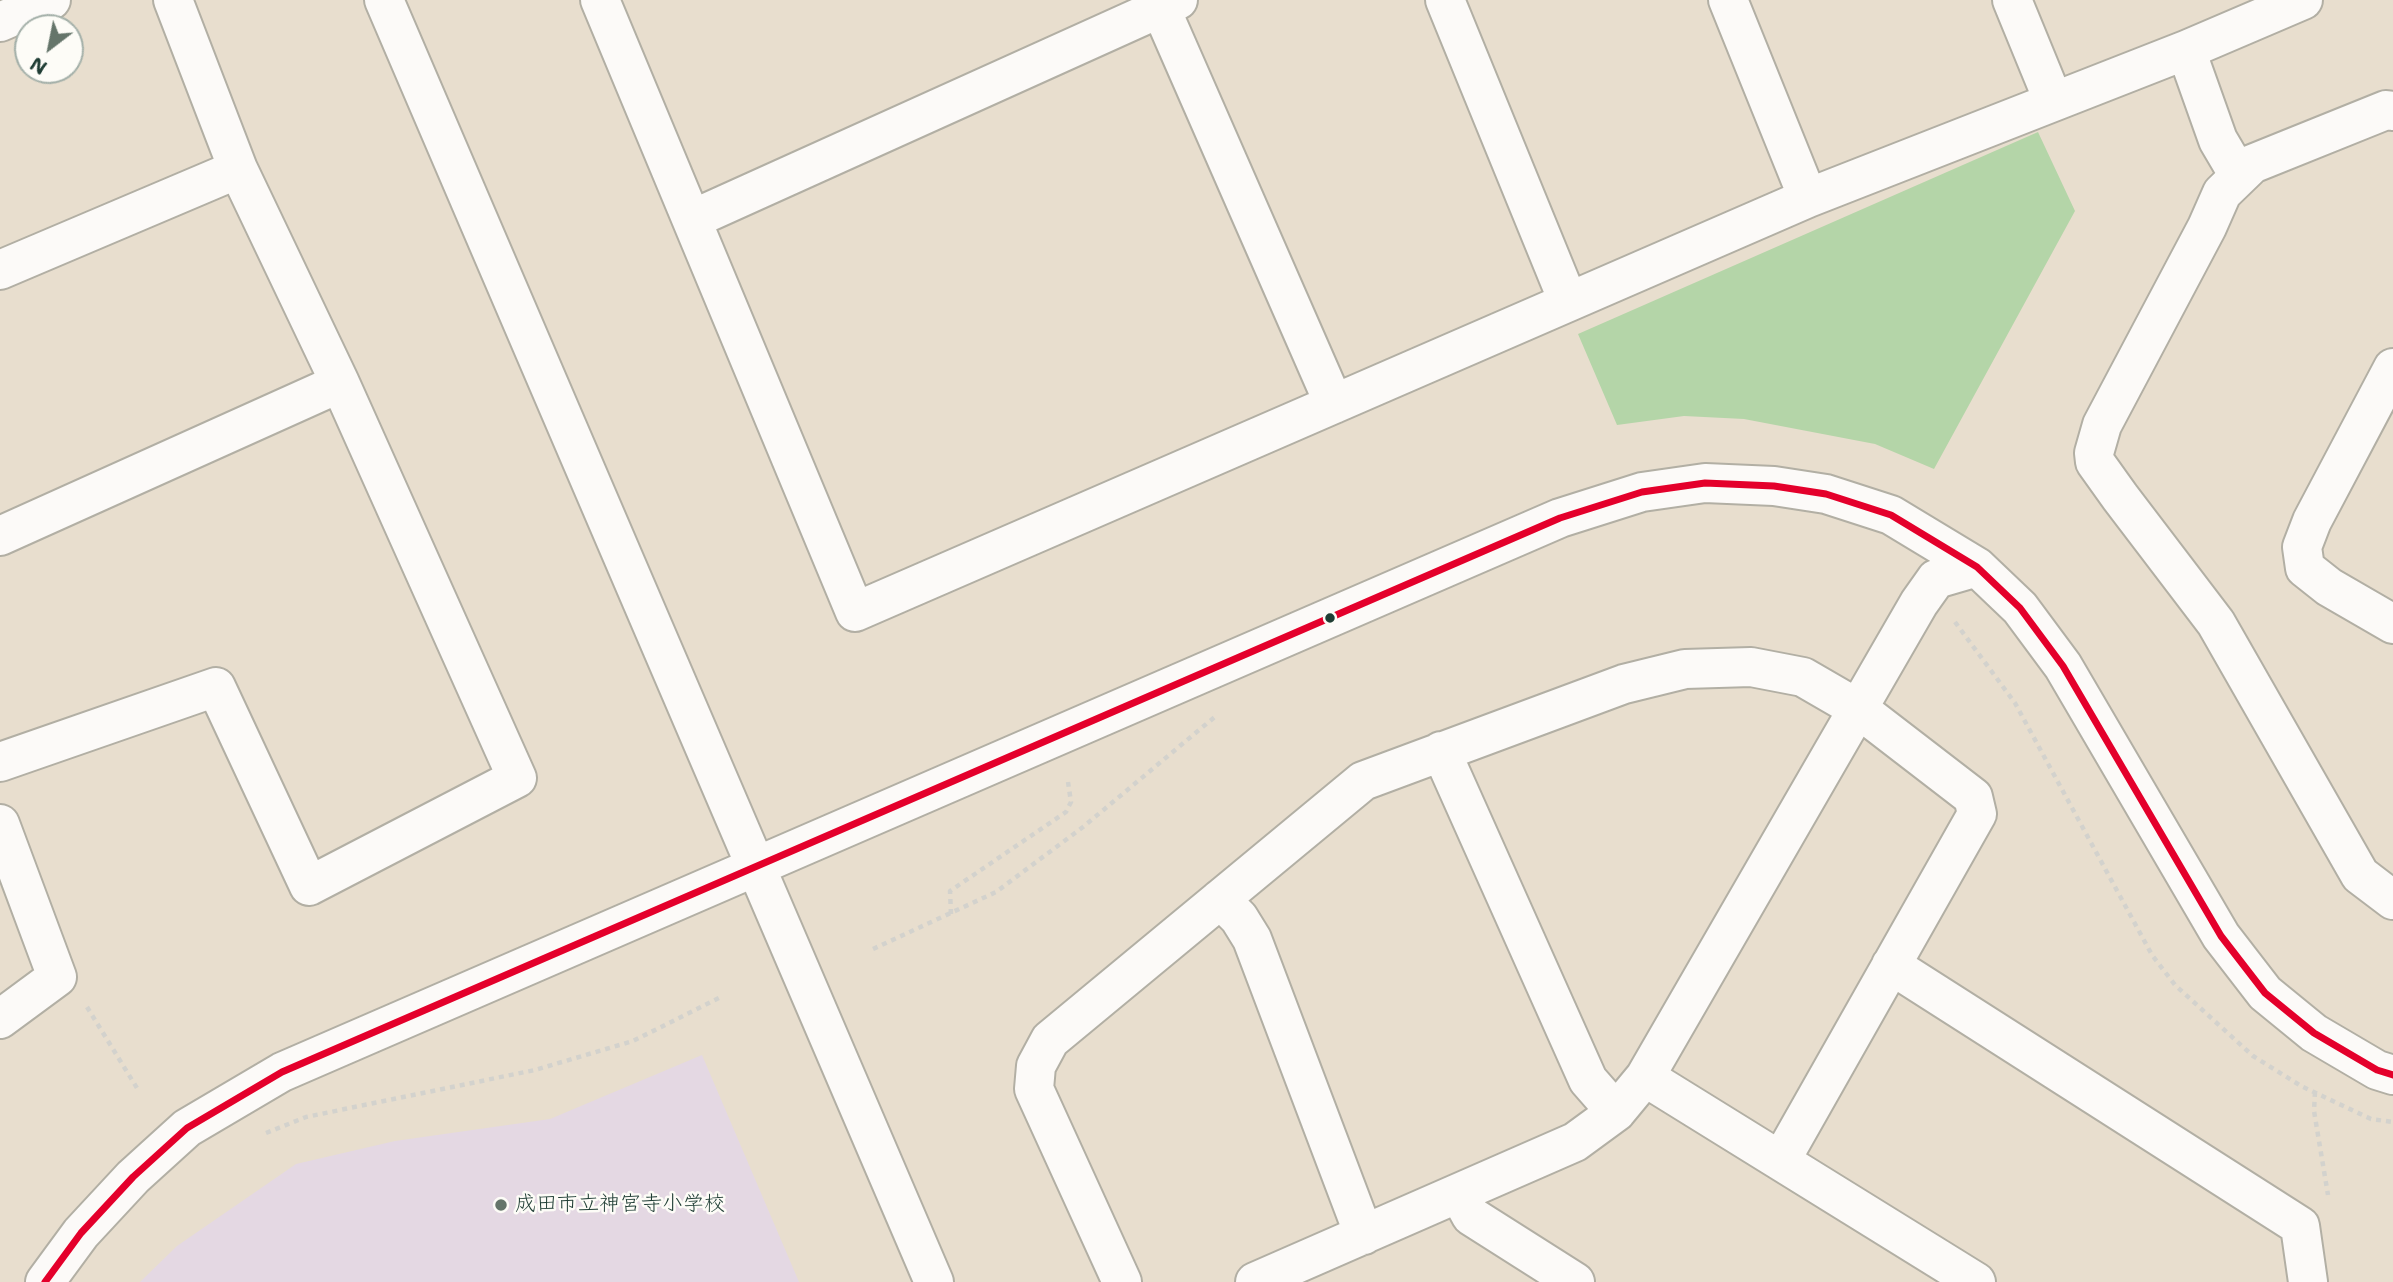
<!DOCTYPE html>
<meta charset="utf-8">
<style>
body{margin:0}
#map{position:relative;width:2393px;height:1282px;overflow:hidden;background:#e8dece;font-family:"Shantell Sans",sans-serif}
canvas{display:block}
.north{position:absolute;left:14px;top:14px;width:70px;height:70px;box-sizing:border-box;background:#fdfcf7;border:2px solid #a4b0a9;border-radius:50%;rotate:212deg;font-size:19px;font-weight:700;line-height:28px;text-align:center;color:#1f3d34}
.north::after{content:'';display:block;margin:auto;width:24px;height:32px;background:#65756a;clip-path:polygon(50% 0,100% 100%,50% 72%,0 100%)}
</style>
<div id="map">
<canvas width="2393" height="1282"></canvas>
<div class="north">N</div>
</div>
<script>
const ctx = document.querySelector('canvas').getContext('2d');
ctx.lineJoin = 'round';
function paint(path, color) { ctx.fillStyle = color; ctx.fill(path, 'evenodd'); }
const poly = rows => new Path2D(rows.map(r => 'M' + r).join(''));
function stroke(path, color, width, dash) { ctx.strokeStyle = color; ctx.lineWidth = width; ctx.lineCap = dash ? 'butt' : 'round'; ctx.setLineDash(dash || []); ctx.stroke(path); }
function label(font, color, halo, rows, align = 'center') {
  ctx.font = font + ' "Shantell Sans","Klee One",sans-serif'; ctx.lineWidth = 5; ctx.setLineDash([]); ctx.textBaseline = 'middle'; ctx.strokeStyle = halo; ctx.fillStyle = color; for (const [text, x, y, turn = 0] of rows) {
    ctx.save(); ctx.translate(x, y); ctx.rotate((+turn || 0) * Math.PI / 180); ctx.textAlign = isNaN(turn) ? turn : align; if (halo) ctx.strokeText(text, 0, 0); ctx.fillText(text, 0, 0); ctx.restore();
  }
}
paint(poly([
 [702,1055,799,1282,140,1282,177,1246,296,1164,395,1141,550,1119]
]), '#e4d8e3');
paint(poly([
 [2038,132,2075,211,1934,469,1875,444,1744,419,1684,416,1617,425,1578,334]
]), '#b4d5a8');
const minor = poly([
 [384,0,934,1282],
 [600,0,855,612,1808,198,2186,50,2303,0],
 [1157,0,1334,404],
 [1445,0,1568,301],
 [1728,0,1808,198],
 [2012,0,2053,100],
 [0,22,51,0],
 [2186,50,2218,140,2238,174],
 [2393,111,2386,110,2252,164,2222,193,2207,227,2102,425,2094,453,2095,462,2120,497,2216,623,2360,875,2393,900],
 [693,219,1178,0],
 [0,270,238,169],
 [2393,368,2312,521,2302,547,2305,568,2329,587,2393,624],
 [0,536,340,383],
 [1441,751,1588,1080,1616,1112],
 [0,762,216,687,309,886,517,778,340,383,238,169,173,0],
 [0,824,57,977,0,1019],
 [1220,899,1239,918,1252,939,1364,1235],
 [1891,965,2300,1226,2308,1282],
 [1645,1077,1976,1282],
 [1459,1194,1471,1216,1575,1282],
 [45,1282,81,1233,133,1177,187,1128,282,1072,1560,518,1642,492,1705,483,1774,486,1826,494,1891,515,1977,567,2020,608,2063,666,2221,936,2265,993,2314,1033,2377,1070,2393,1075],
 [1122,1282,1034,1089,1036,1066,1050,1040,1363,781,1624,684,1685,669,1751,667,1803,677,1860,710,1973,797,1977,814,1781,1160],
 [1255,1282,1575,1142,1616,1112,1645,1077,1919,603,1936,579,1977,567]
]);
stroke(minor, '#b2afa4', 42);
stroke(poly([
 [1955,622,2015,703,2152,955,2175,985,2253,1056,2301,1086,2371,1119,2393,1122],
 [951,914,950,891,1066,812,1071,802,1068,782],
 [873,949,996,892,1083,827,1217,715],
 [87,1007,137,1088],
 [2315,1092,2314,1111,2328,1195],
 [266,1133,306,1117,535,1070,633,1041,721,997]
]), '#d3d2cd', 4.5, [5, 5]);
stroke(minor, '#fcfaf8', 38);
stroke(poly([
 [45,1282,81,1233,133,1177,187,1128,282,1072,1560,518,1642,492,1705,483,1774,486,1826,494,1891,515,1977,567,2020,608,2063,666,2221,936,2265,993,2314,1033,2377,1070,2393,1075]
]), '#e4002b', 7);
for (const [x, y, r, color] of [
 [1330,618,6,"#1f3d34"],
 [501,1205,7,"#65756a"]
]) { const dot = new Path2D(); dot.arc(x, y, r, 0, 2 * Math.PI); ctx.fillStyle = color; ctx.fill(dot); stroke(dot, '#fdfcf7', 2.5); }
label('21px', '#1f3d34', '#fdfcf7', [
 ["成田市立神宮寺小学校",515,1205]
], 'left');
</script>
